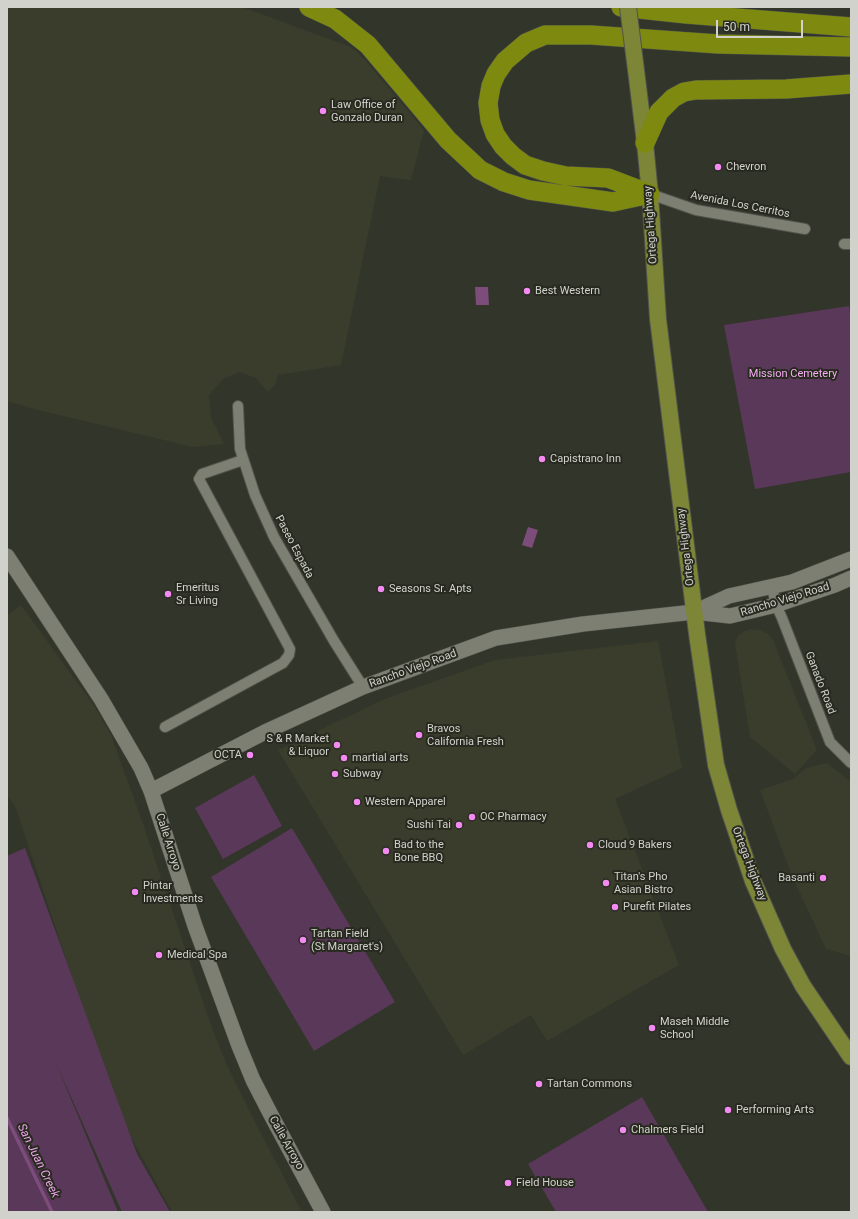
<!DOCTYPE html>
<style>
body{margin:0}
#map{position:relative;width:858px;height:1219px;overflow:hidden;background:#32352a;font-family:Roboto,sans-serif}
canvas{display:block}
.frame{position:absolute;inset:0;border:8px solid #d1d2cb;pointer-events:none}
.scale{position:absolute;left:716px;top:20px;width:87px;height:18px;box-sizing:border-box;border:2px solid #d1d2cb;border-top:0;padding-left:5px;font-size:12px;line-height:14px;white-space:nowrap;color:#d1d2cb;-webkit-text-stroke:3px #282a20;paint-order:stroke}
</style>
<div id="map">
<canvas width="858" height="1219"></canvas>
<div class="frame"></div>
<div class="scale">50 m</div>
</div>
<script>
const ctx = document.querySelector('canvas').getContext('2d');
ctx.lineJoin = 'round';
function paint(path, color) { ctx.fillStyle = color; ctx.fill(path, 'evenodd'); }
const poly = rows => new Path2D(rows.map(r => 'M' + r).join(''));
function stroke(path, color, width, dash) { ctx.strokeStyle = color; ctx.lineWidth = width; ctx.lineCap = dash ? 'butt' : 'round'; ctx.setLineDash(dash || []); ctx.stroke(path); }
function label(font, color, halo, rows, align = 'center') {
  ctx.font = font + ' Roboto,sans-serif'; ctx.lineWidth = 4; ctx.setLineDash([]); ctx.textBaseline = 'middle'; ctx.strokeStyle = halo; ctx.fillStyle = color; for (const [text, x, y, turn = 0] of rows) {
    ctx.save(); ctx.translate(x, y); ctx.rotate((+turn || 0) * Math.PI / 180); ctx.textAlign = isNaN(turn) ? turn : align; if (halo) ctx.strokeText(text, 0, 0); ctx.fillText(text, 0, 0); ctx.restore();
  }
}
paint(poly([
 [7,7,242,7,351,47,366,61,424,130,411,180,380,176,341,365,278,375,275,385,268,392,256,378,240,372,223,379,209,395,211,417,224,444,193,447,34,409,7,401],
 [21,605,95,707,111,735,142,821,213,1031,228,1067,254,1120,302,1212,172,1212,131,1137,114,1100,95,1046,15,806,7,795,7,615],
 [750,629,760,630,768,634,773,640,817,750,795,774,750,737,735,644,738,636,743,632],
 [658,641,682,768,615,799,679,965,547,1041,531,1015,463,1055,278,750,387,698,495,660],
 [827,763,851,782,851,956,826,949,792,876,760,790,793,779,806,768]
]), '#3a3d2c');
paint(poly([
 [849,306,851,319,851,472,755,489,724,325],
 [254,775,282,826,223,859,195,808],
 [292,828,395,1002,314,1051,211,877],
 [25,848,137,1154,170,1212,122,1212,56,1063,118,1212,7,1212,7,856],
 [642,1097,708,1212,556,1212,528,1164]
]), '#5a3859');
paint(poly([
 [475,287,488,287,489,305,476,305],
 [528,527,538,530,532,548,522,545]
]), '#7c4c7b');
stroke(poly([
 [7,1118,52,1212]
]), '#7c4c7b', 3.5);
const street = poly([
 [650,194,696,210,805,229],
 [844,244,851,244],
 [238,406,240,449,255,495,274,537,334,641,363,687],
 [772,587,776,605,782,618,830,742,851,763],
 [165,727,283,663,289,655,290,649,199,479,202,474,243,460]
]);
const secondary = poly([
 [7,556,101,699,141,768,151,791,195,926,239,1046,253,1080,270,1113,323,1212],
 [694,612,729,596,792,582,851,559],
 [151,791,267,731,363,687,496,638,583,624,694,612,730,616,776,605,835,585,851,578]
]);
const primary = poly([
 [636,70,645,143,650,194,658,319,697,634,716,765,729,810,753,881,783,949,803,986,851,1057]
]);
const highway = poly([
 [309,7,335,19,368,45,448,140,480,170,504,182,529,190,613,202,650,194],
 [621,7,686,14,851,27],
 [645,143,659,112,673,98,684,92,696,90,786,89,851,84],
 [650,194,608,178,566,176,543,171,525,165,513,156,503,146,495,134,490,120,488,103,491,86,496,74,505,61,526,43,545,35,591,35,718,44,851,47]
]);
stroke(street, '#51534a', 12);
stroke(secondary, '#51534a', 16);
stroke(primary, '#51534a', 18);
stroke(highway, '#51534a', 20);
stroke(street, '#7c7f72', 10);
stroke(secondary, '#7c7f72', 15);
stroke(primary, '#7d8637', 16);
stroke(highway, '#7d8a0f', 19);
const primaryBridge = poly([
 [628,7,636,70]
]);
stroke(primaryBridge, '#51534a', 18, []);
stroke(primaryBridge, '#7d8637', 16);
for (const [x, y, r, color] of [
 [323,111,4,"#f38af2"],
 [718,167,4,"#f38af2"],
 [527,291,4,"#f38af2"],
 [542,459,4,"#f38af2"],
 [381,589,4,"#f38af2"],
 [168,594,4,"#f38af2"],
 [419,735,4,"#f38af2"],
 [337,745,4,"#f38af2"],
 [250,755,4,"#f38af2"],
 [344,758,4,"#f38af2"],
 [335,774,4,"#f38af2"],
 [357,802,4,"#f38af2"],
 [472,817,4,"#f38af2"],
 [459,825,4,"#f38af2"],
 [590,845,4,"#f38af2"],
 [386,851,4,"#f38af2"],
 [823,878,4,"#f38af2"],
 [606,883,4,"#f38af2"],
 [135,892,4,"#f38af2"],
 [615,907,4,"#f38af2"],
 [303,940,4,"#f38af2"],
 [159,955,4,"#f38af2"],
 [652,1028,4,"#f38af2"],
 [539,1084,4,"#f38af2"],
 [728,1110,4,"#f38af2"],
 [623,1130,4,"#f38af2"],
 [508,1183,4,"#f38af2"]
]) { const dot = new Path2D(); dot.arc(x, y, r, 0, 2 * Math.PI); ctx.fillStyle = color; ctx.fill(dot); stroke(dot, '#282a20', 1.5); }
label('11px', '#d1d2cb', '#282a20', [
 ["Law Office of",331,105],
 ["Gonzalo Duran",331,118],
 ["Chevron",726,167],
 ["Best Western",535,291],
 ["Capistrano Inn",550,459],
 ["Emeritus",176,588],
 ["Sr Living",176,601],
 ["Seasons Sr. Apts",389,589],
 ["Bravos",427,729],
 ["California Fresh",427,742],
 ["S & R Market",329,739,"right"],
 ["& Liquor",329,752,"right"],
 ["OCTA",242,755,"right"],
 ["martial arts",352,758],
 ["Subway",343,774],
 ["Western Apparel",365,802],
 ["OC Pharmacy",480,817],
 ["Sushi Tai",451,825,"right"],
 ["Bad to the",394,845],
 ["Bone BBQ",394,858],
 ["Cloud 9 Bakers",598,845],
 ["Titan's Pho",614,877],
 ["Asian Bistro",614,890],
 ["Basanti",815,878,"right"],
 ["Pintar",143,886],
 ["Investments",143,899],
 ["Purefit Pilates",623,907],
 ["Tartan Field",311,934],
 ["(St Margaret's)",311,947],
 ["Medical Spa",167,955],
 ["Maseh Middle",660,1022],
 ["School",660,1035],
 ["Tartan Commons",547,1084],
 ["Performing Arts",736,1110],
 ["Chalmers Field",631,1130],
 ["Field House",516,1183]
], 'left');
label('11px', '#d1d2cb', '#282a20', [
 ["Avenida Los Cerritos",740,205,11],
 ["Ortega Highway",651,225,-94],
 ["Paseo Espada",294,547,62],
 ["Ortega Highway",686,547,-97],
 ["Rancho Viejo Road",785,600,-17],
 ["Rancho Viejo Road",413,669,-20],
 ["Ganado Road",820,683,69],
 ["Calle Arroyo",168,842,72],
 ["Ortega Highway",749,864,69],
 ["Calle Arroyo",286,1143,61]
]);
label('11px', '#f4acf2', '#282a20', [
 ["Mission Cemetery",793,374]
]);
label('italic 12px', '#eca4ea', '#282a20', [
 ["San Juan Creek",38,1161,64]
]);
</script>
